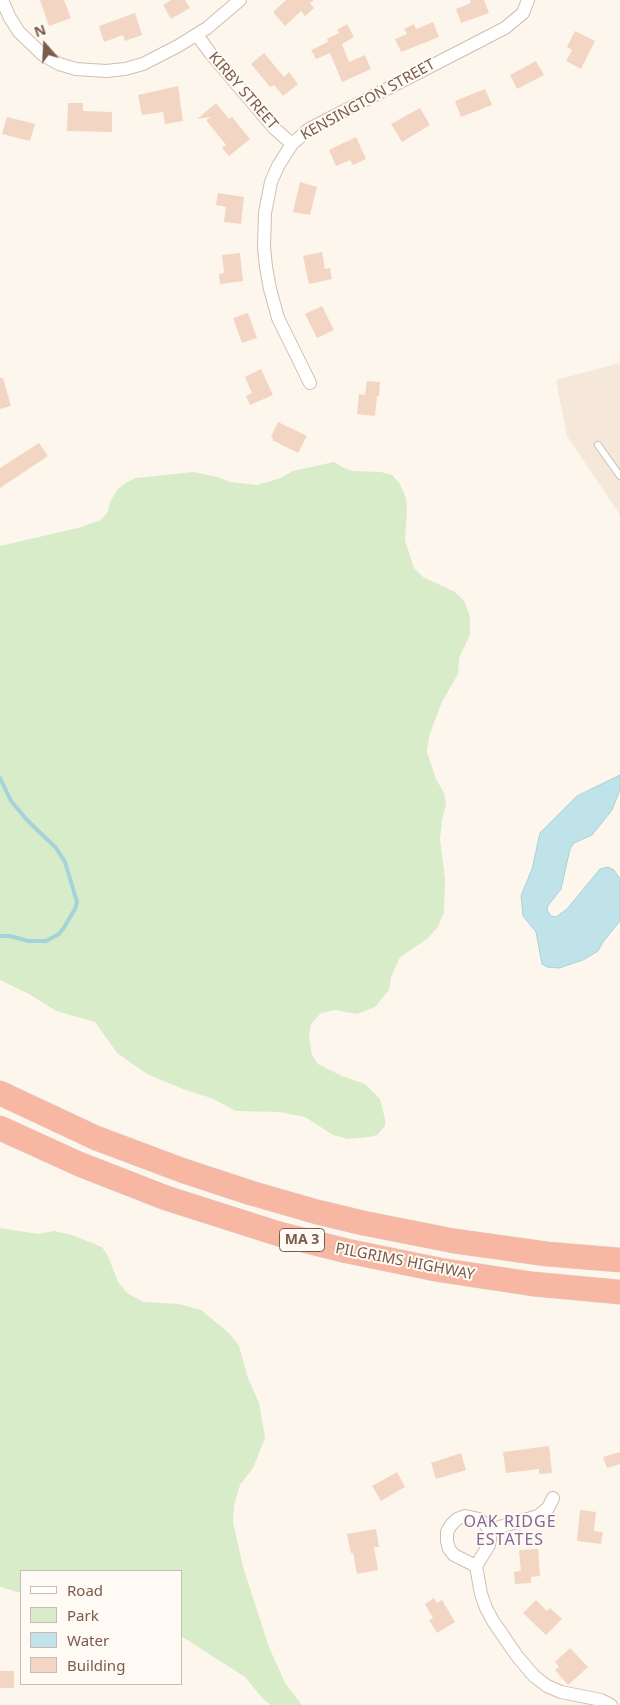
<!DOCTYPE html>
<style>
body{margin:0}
#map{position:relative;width:620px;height:1705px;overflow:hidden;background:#fdf6ec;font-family:"Noto Sans",sans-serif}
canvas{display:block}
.legend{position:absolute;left:20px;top:1570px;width:162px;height:115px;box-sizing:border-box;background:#fffaf3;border:1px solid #cabbb1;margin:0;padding:6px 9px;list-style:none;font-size:15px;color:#7a5c4d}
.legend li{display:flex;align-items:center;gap:10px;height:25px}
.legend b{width:25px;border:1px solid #cabbb1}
.north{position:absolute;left:20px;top:20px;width:50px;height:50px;-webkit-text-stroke:4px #fffaf3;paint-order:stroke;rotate:341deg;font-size:14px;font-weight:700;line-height:20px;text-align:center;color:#7a5c4d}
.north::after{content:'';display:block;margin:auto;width:18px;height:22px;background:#7a5c4d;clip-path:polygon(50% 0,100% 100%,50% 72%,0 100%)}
</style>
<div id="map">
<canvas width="620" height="1705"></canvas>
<ul class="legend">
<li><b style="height:6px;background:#fff"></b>Road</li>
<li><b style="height:14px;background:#d8ecc9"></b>Park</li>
<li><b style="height:14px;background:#bfe3e8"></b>Water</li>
<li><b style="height:14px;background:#f3d5c3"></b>Building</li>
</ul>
<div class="north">N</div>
</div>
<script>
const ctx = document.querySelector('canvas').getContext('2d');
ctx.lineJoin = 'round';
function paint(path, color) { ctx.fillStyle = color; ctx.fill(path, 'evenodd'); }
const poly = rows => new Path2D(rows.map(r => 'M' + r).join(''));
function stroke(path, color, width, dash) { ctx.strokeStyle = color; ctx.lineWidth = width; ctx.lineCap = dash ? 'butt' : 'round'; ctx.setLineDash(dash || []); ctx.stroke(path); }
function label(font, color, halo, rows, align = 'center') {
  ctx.font = font + ' "Noto Sans",sans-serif'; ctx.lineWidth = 4; ctx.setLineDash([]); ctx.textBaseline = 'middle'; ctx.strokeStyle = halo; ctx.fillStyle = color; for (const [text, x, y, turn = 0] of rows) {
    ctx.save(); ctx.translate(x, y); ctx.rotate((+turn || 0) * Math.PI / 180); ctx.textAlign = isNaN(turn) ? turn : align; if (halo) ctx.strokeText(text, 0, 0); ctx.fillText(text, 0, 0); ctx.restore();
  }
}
paint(poly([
 [620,363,620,515,567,436,556,380]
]), '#f5e8da');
paint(poly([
 [334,462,342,467,353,471,381,472,392,475,400,484,406,498,407,510,405,540,414,568,423,577,455,592,465,602,470,617,470,635,459,658,458,674,442,702,429,736,427,752,436,779,444,793,446,805,442,820,440,839,445,879,444,912,438,927,427,939,400,957,391,977,389,990,375,1007,357,1014,335,1010,321,1013,311,1024,309,1037,312,1055,318,1064,342,1076,365,1084,380,1099,385,1119,385,1126,377,1135,369,1137,348,1139,333,1135,305,1117,280,1112,236,1111,211,1098,183,1089,147,1074,117,1053,95,1022,56,1011,29,994,0,980,0,546,78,528,101,520,107,513,111,500,117,490,127,482,136,478,193,472,218,477,230,482,257,485,281,478,293,471],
 [0,1228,38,1234,54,1231,72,1235,102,1247,108,1256,118,1282,127,1293,143,1302,179,1304,201,1310,230,1334,239,1346,248,1378,259,1403,265,1438,253,1468,240,1485,234,1505,233,1522,243,1567,269,1647,285,1683,302,1705,271,1705,264,1700,245,1677,181,1636,181,1571,21,1571,21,1593,0,1587]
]), '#d8ecc9');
const water = poly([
 [620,775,620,790,612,810,592,835,574,843,570,849,561,889,547,907,548,912,551,916,556,917,567,909,600,869,608,867,614,870,620,879,620,921,603,942,598,951,583,960,559,968,547,967,542,964,536,932,523,916,522,905,521,896,532,869,540,833,577,796,620,775]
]);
paint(water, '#bfe3e8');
stroke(water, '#a5d3da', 1);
stroke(poly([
 [0,778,11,801,27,820,56,848,65,862,77,902,75,909,63,929,59,934,46,941,28,941,10,936,0,936]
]), '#a5d3da', 4);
paint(poly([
 [40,0,64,0,71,18,49,26],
 [171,0,185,0,190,8,171,19,163,5],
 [286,0,314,0,310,3,314,8,305,16,301,11,285,26,273,12],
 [470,0,484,0,489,13,461,23,456,9,471,3],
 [135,13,142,35,125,41,123,35,104,42,99,26],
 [433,22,439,37,401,52,395,39,407,34,404,29,414,24,416,29],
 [347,24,354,37,342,44,349,62,365,55,371,69,342,82,330,53,316,59,311,50,328,42,327,39,339,33,337,30],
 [575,31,595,41,581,69,566,61,572,50,567,47],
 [264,53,284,77,289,72,298,84,283,96,274,85,270,87,251,64],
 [536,61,544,75,517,89,510,75],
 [178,86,183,121,165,124,163,112,142,115,138,95],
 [485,89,492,105,461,117,455,101],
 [68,103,83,103,83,111,112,112,112,132,67,131],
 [216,103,229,119,232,117,250,139,229,156,222,148,226,145,206,120,211,117,197,119],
 [420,108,430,125,402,142,391,124],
 [7,117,35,124,30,141,2,134],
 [356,137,366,159,353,165,350,160,336,166,329,150],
 [300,182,317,187,310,215,293,212],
 [218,193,244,197,241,224,224,222,226,207,216,205],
 [322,252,325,269,330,268,332,279,309,284,303,256],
 [240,253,243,281,220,284,219,274,224,273,222,255],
 [322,306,334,330,317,338,305,314],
 [248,313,257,338,242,343,233,318],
 [261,369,273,395,250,405,246,396,252,393,245,377],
 [0,378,3,378,11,406,0,409],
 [367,381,380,382,379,396,377,396,375,416,357,414,359,394,365,395],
 [278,422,307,436,298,453,272,440,273,438,271,437],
 [39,443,48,456,0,488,0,468],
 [549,1446,552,1473,539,1474,539,1469,506,1473,503,1452],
 [620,1452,620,1464,607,1468,603,1457],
 [461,1453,466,1470,436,1479,431,1463],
 [397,1472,405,1487,381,1501,372,1486],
 [580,1510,596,1512,594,1531,603,1532,601,1544,577,1541],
 [376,1529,379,1547,374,1547,378,1570,357,1574,353,1553,351,1553,347,1534],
 [538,1549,540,1576,531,1577,531,1583,515,1584,514,1572,521,1571,519,1550],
 [434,1598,437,1603,442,1600,455,1622,437,1633,429,1620,433,1618,425,1604],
 [536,1600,547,1611,550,1608,562,1619,546,1635,523,1613],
 [570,1648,588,1667,568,1685,555,1670,559,1667,555,1662],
 [0,1671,14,1671,14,1688,0,1688]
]), '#f3d5c3');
const service = poly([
 [598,445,620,476]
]);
const minor = poly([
 [2,0,10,18,19,32,43,55,59,64,76,69,106,71,125,69,143,64,178,46,207,28,240,0],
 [197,35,211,54,274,128,292,144],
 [310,383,278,318,270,289,266,267,264,247,265,213,271,182,278,166,292,144,309,129,505,28,523,13,528,0],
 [489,1530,538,1516,548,1508,553,1498],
 [476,1566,454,1555,449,1549,447,1541,447,1532,451,1525,457,1519,465,1516,479,1519,485,1524,489,1530,490,1538,489,1545,476,1566,481,1594,486,1608,493,1621,517,1656,534,1676,547,1686,561,1692,601,1700,611,1705]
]);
const motorway = poly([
 [0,1093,96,1138,184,1171,251,1193,317,1212,363,1223,454,1241,547,1254,620,1260],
 [0,1128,79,1164,166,1198,279,1234,347,1251,440,1270,533,1284,620,1292]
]);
stroke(service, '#d1beb0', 8);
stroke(minor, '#d1beb0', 14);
stroke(motorway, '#dad1cd', 25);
stroke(service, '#fff', 6);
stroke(minor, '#fff', 12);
stroke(motorway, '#f7b7a3', 24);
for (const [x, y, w] of [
 [302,1240,45]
]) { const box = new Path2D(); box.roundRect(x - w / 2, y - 11.5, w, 23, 4); ctx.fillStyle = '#fffaf3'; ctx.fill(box); stroke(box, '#7a5c4d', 1); }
label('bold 14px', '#7a5c4d', null, [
 ["MA 3",302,1240]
]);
label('15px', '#7a5c4d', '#fffaf3', [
 ["KIRBY STREET",243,91,49],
 ["KENSINGTON STREET",368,100,-29],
 ["PILGRIMS HIGHWAY",405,1262,11]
]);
ctx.letterSpacing = '1px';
label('16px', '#846695', '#fffaf3', [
 ["OAK RIDGE",510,1522],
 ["ESTATES",510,1540]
]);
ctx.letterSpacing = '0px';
</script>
